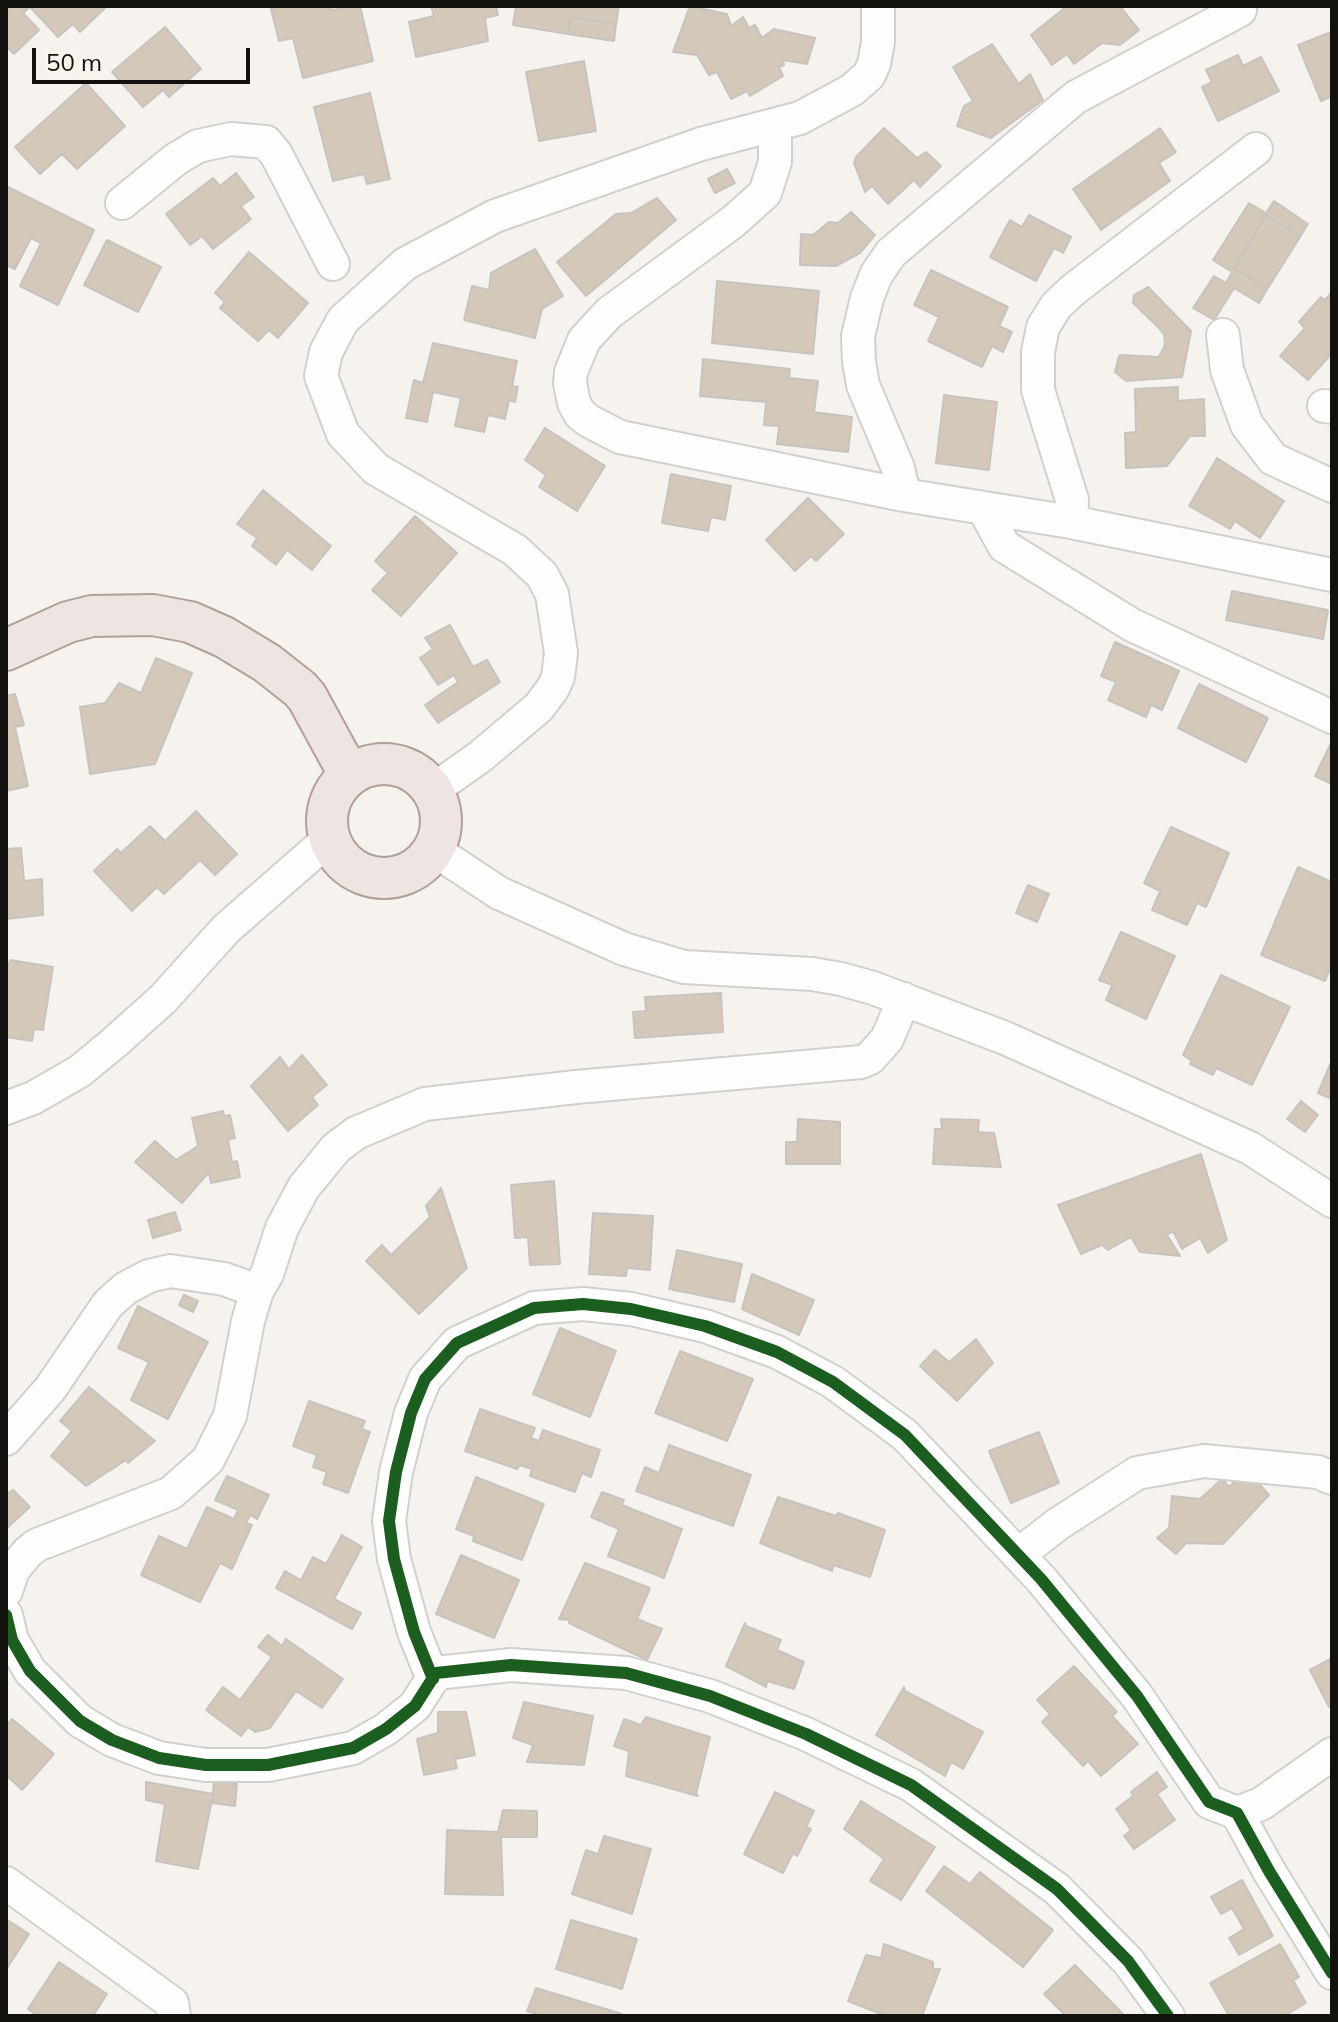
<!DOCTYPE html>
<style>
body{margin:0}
#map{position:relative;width:1338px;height:2022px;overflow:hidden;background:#f6f3ef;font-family:Mulish,sans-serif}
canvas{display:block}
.frame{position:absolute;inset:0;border:8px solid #13110e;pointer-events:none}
.scale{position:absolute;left:32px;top:48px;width:218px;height:36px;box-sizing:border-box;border:4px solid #13110e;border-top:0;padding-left:10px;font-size:24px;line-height:28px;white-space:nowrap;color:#13110e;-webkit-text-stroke:6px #f9f4ec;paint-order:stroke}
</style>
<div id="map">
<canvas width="1338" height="2022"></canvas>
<div class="frame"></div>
<div class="scale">50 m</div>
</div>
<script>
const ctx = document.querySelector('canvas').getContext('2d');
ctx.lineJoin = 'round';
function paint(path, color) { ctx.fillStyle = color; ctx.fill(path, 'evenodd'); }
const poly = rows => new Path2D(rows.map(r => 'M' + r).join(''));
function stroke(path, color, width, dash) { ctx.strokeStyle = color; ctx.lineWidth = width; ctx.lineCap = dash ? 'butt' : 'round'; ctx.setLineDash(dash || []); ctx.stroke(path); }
const building = poly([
 [12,6,105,6,106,7,80,32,73,24,58,37,30,7,23,13,39,30,14,54,6,46,6,12,12,6],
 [282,6,331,6,332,10,360,6,373,61,303,78,293,38,279,41,271,9,282,6],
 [431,6,496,6,498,15,485,18,488,41,416,57,409,22,434,16,431,6],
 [516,6,619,6,616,24,571,17,568,34,513,25,516,6],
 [690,6,727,14,731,26,743,17,749,28,755,25,762,38,774,29,815,38,807,64,783,60,784,65,779,67,783,76,750,96,747,91,731,99,717,72,709,75,697,55,673,52,690,6],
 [1067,6,1120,6,1139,30,1120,45,1102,43,1074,64,1067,54,1052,65,1031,35,1067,6],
 [571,17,616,24,614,41,568,34,571,17],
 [165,27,201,69,169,97,163,90,143,107,112,72,165,27],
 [1331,32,1332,96,1321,101,1298,45,1331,32],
 [992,44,1019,84,1030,74,1043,100,991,138,957,126,964,106,973,101,953,67,992,44],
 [1238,55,1243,66,1261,57,1279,91,1218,121,1202,87,1212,82,1206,70,1238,55],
 [584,61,596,131,539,141,526,72,584,61],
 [86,83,125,126,77,169,62,154,40,174,15,147,86,83],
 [370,93,390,179,367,184,364,174,333,181,314,107,370,93],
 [884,128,917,158,926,152,941,166,920,187,914,180,888,204,872,186,865,192,854,163,856,157,884,128],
 [1160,128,1176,152,1159,163,1170,181,1101,230,1073,189,1160,128],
 [727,169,735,183,715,193,708,179,727,169],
 [236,173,254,197,241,206,251,219,213,249,202,236,190,245,166,214,213,178,220,186,236,173],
 [6,186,94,230,58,305,20,286,41,243,31,238,15,269,6,265,6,186],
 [657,198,676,220,586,296,557,262,616,214,631,213,657,198],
 [1274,201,1308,224,1300,237,1266,215,1234,268,1268,288,1259,303,1234,288,1214,320,1193,308,1214,276,1226,283,1232,272,1213,260,1249,203,1266,213,1274,201],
 [851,212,875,235,860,253,836,266,800,265,801,234,813,235,829,222,838,223,851,212],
 [1029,215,1071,237,1063,253,1054,248,1036,281,990,257,1010,220,1022,227,1029,215],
 [1266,215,1300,237,1268,288,1234,268,1266,215],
 [107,240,161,267,138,312,84,285,107,240],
 [535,249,563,296,542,309,535,338,464,320,472,286,489,290,491,273,535,249],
 [249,252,308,303,278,338,269,330,258,341,220,308,225,302,215,293,249,252],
 [931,270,1008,307,999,326,1012,332,1003,352,992,346,982,367,928,341,939,317,914,305,931,270],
 [717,281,819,291,813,354,712,343,717,281],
 [1148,287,1191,331,1182,377,1126,381,1115,372,1119,356,1122,355,1159,357,1165,345,1164,334,1159,328,1133,303,1134,295,1148,287],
 [1332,292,1332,353,1308,380,1280,356,1305,328,1299,322,1321,297,1325,300,1332,292],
 [433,343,517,361,512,386,518,387,515,402,509,400,505,419,488,415,484,432,455,426,461,398,433,392,427,422,406,418,414,380,423,383,433,343],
 [703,359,790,369,789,378,818,381,814,412,852,417,848,452,777,444,779,426,764,425,766,402,700,396,703,359],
 [1178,387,1178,401,1204,399,1205,436,1190,436,1167,466,1126,468,1125,433,1136,432,1135,389,1178,387],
 [944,395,997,402,989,470,936,463,944,395],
 [545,428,605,466,577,511,539,487,546,475,525,460,545,428],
 [1217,458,1284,501,1260,538,1235,521,1230,529,1189,506,1217,458],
 [671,474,731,486,725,520,711,517,708,531,662,523,671,474],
 [263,490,331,546,312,570,287,550,276,565,252,546,257,538,237,524,263,490],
 [808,498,844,534,816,561,811,556,795,571,766,540,808,498],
 [415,516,457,553,401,616,372,590,388,573,375,561,415,516],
 [1232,591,1328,610,1323,639,1226,620,1232,591],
 [450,625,473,667,487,660,500,682,438,723,425,705,458,682,454,675,438,685,420,658,433,649,425,638,450,625],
 [1115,642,1179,671,1162,710,1151,705,1146,717,1108,700,1116,682,1101,676,1115,642],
 [156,658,192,673,155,764,90,774,80,707,105,703,119,683,141,693,156,658],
 [1199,684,1268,718,1246,762,1178,728,1199,684],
 [15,694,24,725,15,727,28,786,6,791,6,696,15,694],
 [1330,745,1332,746,1332,784,1315,776,1330,745],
 [196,811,237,854,215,875,200,860,164,894,157,887,132,911,94,871,117,849,121,853,150,826,165,841,196,811],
 [1171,827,1229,853,1206,907,1197,903,1187,925,1152,910,1160,891,1144,883,1171,827],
 [21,848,24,881,42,879,43,915,6,919,6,849,21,848],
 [1298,867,1332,882,1332,964,1325,981,1261,955,1298,867],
 [1028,885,1049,894,1037,922,1016,913,1028,885],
 [1121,932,1175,956,1146,1019,1106,1000,1112,985,1099,980,1121,932],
 [10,960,53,967,43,1030,34,1029,32,1041,6,1037,6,975,10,960],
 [1221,975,1290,1007,1252,1085,1216,1068,1213,1075,1190,1064,1192,1061,1183,1055,1221,975],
 [721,993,723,1032,635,1038,633,1012,646,1011,645,997,721,993],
 [302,1055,327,1085,312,1097,318,1105,288,1131,251,1086,280,1057,289,1069,302,1055],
 [1332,1060,1332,1099,1318,1093,1332,1060],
 [1301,1101,1318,1115,1305,1132,1287,1119,1301,1101],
 [223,1111,224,1116,230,1115,235,1138,228,1140,232,1162,237,1161,240,1177,211,1183,209,1172,182,1203,135,1162,155,1141,176,1160,198,1146,192,1118,223,1111],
 [798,1119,840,1122,840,1164,786,1164,786,1142,797,1142,798,1119],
 [941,1119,979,1120,978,1132,994,1133,1001,1167,933,1164,935,1129,942,1129,941,1119],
 [1201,1154,1227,1240,1208,1253,1200,1238,1182,1249,1173,1231,1167,1235,1180,1256,1140,1252,1131,1237,1108,1250,1102,1245,1081,1254,1058,1205,1201,1154],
 [554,1181,560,1264,530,1265,528,1237,515,1238,511,1185,554,1181],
 [441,1188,467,1268,419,1314,366,1261,382,1245,391,1255,430,1217,426,1206,441,1188],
 [175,1212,181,1230,153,1238,148,1220,175,1212],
 [593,1213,653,1216,650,1270,627,1268,626,1276,589,1274,593,1213],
 [677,1250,742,1264,734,1302,669,1289,677,1250],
 [752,1274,814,1300,799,1335,742,1309,752,1274],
 [184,1295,198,1301,193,1312,179,1305,184,1295],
 [138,1306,208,1342,168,1419,131,1400,149,1362,118,1348,138,1306],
 [560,1328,616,1351,590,1417,533,1394,560,1328],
 [976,1339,993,1363,957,1401,920,1366,935,1350,949,1362,976,1339],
 [680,1351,753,1379,727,1441,655,1413,680,1351],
 [89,1387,155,1441,128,1463,126,1460,86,1486,51,1456,72,1431,60,1421,89,1387],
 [309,1401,365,1421,362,1429,370,1432,348,1493,323,1484,327,1472,313,1467,317,1455,293,1446,309,1401],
 [480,1409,535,1428,531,1438,539,1441,543,1430,600,1450,591,1477,582,1473,575,1492,530,1476,532,1469,520,1465,517,1469,465,1451,480,1409],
 [1039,1432,1059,1483,1011,1503,989,1451,1039,1432],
 [669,1445,751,1475,733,1526,636,1491,645,1467,659,1473,669,1445],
 [1242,1475,1253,1477,1269,1495,1223,1544,1186,1543,1176,1554,1157,1538,1169,1528,1172,1496,1200,1499,1222,1479,1229,1487,1242,1475],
 [227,1476,269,1495,257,1519,250,1515,246,1523,252,1525,232,1569,220,1563,200,1602,141,1575,159,1536,187,1549,207,1507,234,1519,238,1510,215,1500,227,1476],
 [476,1477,544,1504,522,1560,473,1541,474,1536,456,1529,476,1477],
 [13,1490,30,1507,6,1529,6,1494,13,1490],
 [602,1492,624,1500,622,1505,682,1529,664,1578,608,1556,619,1529,591,1517,602,1492],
 [778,1497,836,1516,838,1513,885,1530,870,1577,833,1565,832,1571,760,1543,778,1497],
 [342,1535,362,1547,334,1599,361,1613,352,1629,276,1588,285,1571,301,1580,313,1557,326,1564,342,1535],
 [461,1555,519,1580,494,1638,436,1614,461,1555],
 [585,1563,650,1588,637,1619,662,1629,647,1660,569,1623,569,1620,559,1619,585,1563],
 [745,1623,746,1626,781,1640,777,1650,804,1662,794,1689,767,1681,766,1687,726,1666,745,1623],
 [268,1635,282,1646,286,1639,343,1679,322,1708,296,1691,270,1728,255,1732,248,1727,241,1736,206,1710,223,1687,240,1700,272,1657,258,1647,268,1635],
 [1332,1658,1332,1705,1329,1707,1310,1670,1332,1658],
 [1074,1666,1117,1712,1112,1716,1138,1744,1101,1776,1088,1761,1083,1766,1042,1722,1050,1714,1037,1700,1074,1666],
 [904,1687,905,1691,983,1732,963,1769,951,1762,945,1776,876,1735,904,1687],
 [524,1702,593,1716,584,1765,527,1762,533,1745,513,1738,524,1702],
 [438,1712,466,1712,475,1755,455,1759,457,1768,424,1775,417,1739,438,1733,438,1712],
 [646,1717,710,1737,696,1794,698,1796,626,1776,629,1751,614,1746,624,1719,641,1725,646,1717],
 [12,1719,54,1754,22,1790,6,1775,6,1726,12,1719],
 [1157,1772,1167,1787,1157,1794,1175,1820,1134,1849,1124,1836,1131,1830,1116,1809,1133,1796,1131,1792,1157,1772],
 [214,1781,237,1784,235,1806,212,1803,214,1781],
 [146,1782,213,1794,198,1869,156,1861,165,1804,146,1800,146,1782],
 [775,1792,814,1811,806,1827,811,1829,797,1856,793,1853,783,1873,744,1854,775,1792],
 [861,1801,935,1847,901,1900,870,1881,884,1859,844,1829,861,1801],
 [503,1810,537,1811,537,1837,501,1837,503,1895,445,1894,447,1830,498,1832,503,1810],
 [604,1836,651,1849,632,1914,572,1894,586,1850,598,1854,604,1836],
 [944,1866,970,1884,980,1872,1053,1930,1023,1967,926,1891,944,1866],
 [1242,1880,1273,1936,1239,1955,1229,1938,1244,1929,1232,1908,1221,1914,1211,1897,1242,1880],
 [6,1919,29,1934,6,1970,6,1919],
 [571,1920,637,1939,622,1989,556,1969,571,1920],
 [884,1944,933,1962,933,1969,940,1969,922,2016,886,2016,848,2001,866,1955,881,1958,884,1944],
 [1280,1944,1299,1977,1293,1980,1306,2003,1284,2016,1229,2016,1210,1983,1280,1944],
 [59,1962,107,1994,93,2016,38,2016,28,2009,59,1962],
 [1075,1965,1125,2016,1066,2016,1044,1994,1075,1965],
 [536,1988,622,2014,622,2016,542,2016,527,2011,536,1988]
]);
paint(building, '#d4c8b8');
stroke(building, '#c6c3c0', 2);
const minor = poly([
 [775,125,775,162,765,193,734,221,609,313,584,340,571,372,570,383,574,403,580,414,589,421,620,437,904,495,1071,522,1332,575],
 [122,203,176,159,198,146,231,139,266,142,276,154,333,264],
 [1223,335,1227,370,1247,425,1273,459,1332,486],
 [1324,406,1332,407],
 [904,495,898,468,863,385,859,362,858,336,867,298,876,275,891,253,1076,97,1240,10],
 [984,509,1004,546,1132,625,1332,717],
 [1071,522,1072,500,1038,390,1038,352,1043,327,1056,306,1073,290,1256,149],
 [433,790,481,756,539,707,553,688,558,677,561,653,552,594,542,575,515,550,376,469,343,434,321,376,326,352,343,320,405,264,495,216,701,144,800,118,852,90,869,75,874,64,878,42,878,6],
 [434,850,499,893,624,949,684,967,812,974,841,979,873,988,1005,1038,1250,1148,1332,1201],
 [6,1108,33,1098,80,1071,115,1042,163,999,226,929,329,839],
 [6,1439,50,1389,108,1304,126,1288,149,1276,170,1271,224,1279,257,1291],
 [1018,1555,1058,1524,1137,1473,1204,1461,1318,1472,1332,1478],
 [6,1591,13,1570,28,1552,37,1545,171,1493,208,1460,230,1416,248,1321,257,1291,267,1274,282,1228,304,1187,336,1148,356,1133,425,1104,576,1087,861,1062,870,1058,887,1039,904,999],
 [6,1615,12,1640,30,1671,80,1721,112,1740,159,1758,206,1765,268,1765,353,1748,386,1729,415,1706,436,1673,511,1665,626,1673,710,1696,806,1734,911,1785,1057,1889,1128,1961,1168,2016],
 [433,1679,414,1632,394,1559,389,1521,396,1472,411,1413,425,1379,457,1343,534,1308,583,1304,631,1309,705,1326,777,1352,833,1382,905,1435,1041,1579,1137,1696,1209,1802,1237,1813,1269,1871,1332,1973],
 [1237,1813,1261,1804,1332,1754],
 [6,1883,172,2003,174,2016]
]);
const major = poly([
 [6,650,68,622,92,616,153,615,190,622,224,637,267,663,300,689,307,697,349,774],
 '327 821a57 57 0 1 1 114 0a57 57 0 1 1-114 0Z'
]);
stroke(minor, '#d2d0cd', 36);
stroke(major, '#b19f99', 44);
stroke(minor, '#fefdfd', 32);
stroke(major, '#eee4e1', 40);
stroke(poly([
 [6,1615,12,1640,30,1671,80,1721,112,1740,159,1758,206,1765,268,1765,353,1748,386,1729,415,1706,436,1673,511,1665,626,1673,710,1696,806,1734,911,1785,1057,1889,1128,1961,1168,2016],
 [433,1679,414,1632,394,1559,389,1521,396,1472,411,1413,425,1379,457,1343,534,1308,583,1304,631,1309,705,1326,777,1352,833,1382,905,1435,1041,1579,1137,1696,1209,1802,1237,1813,1269,1871,1332,1973]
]), '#1b5e20', 12);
</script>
